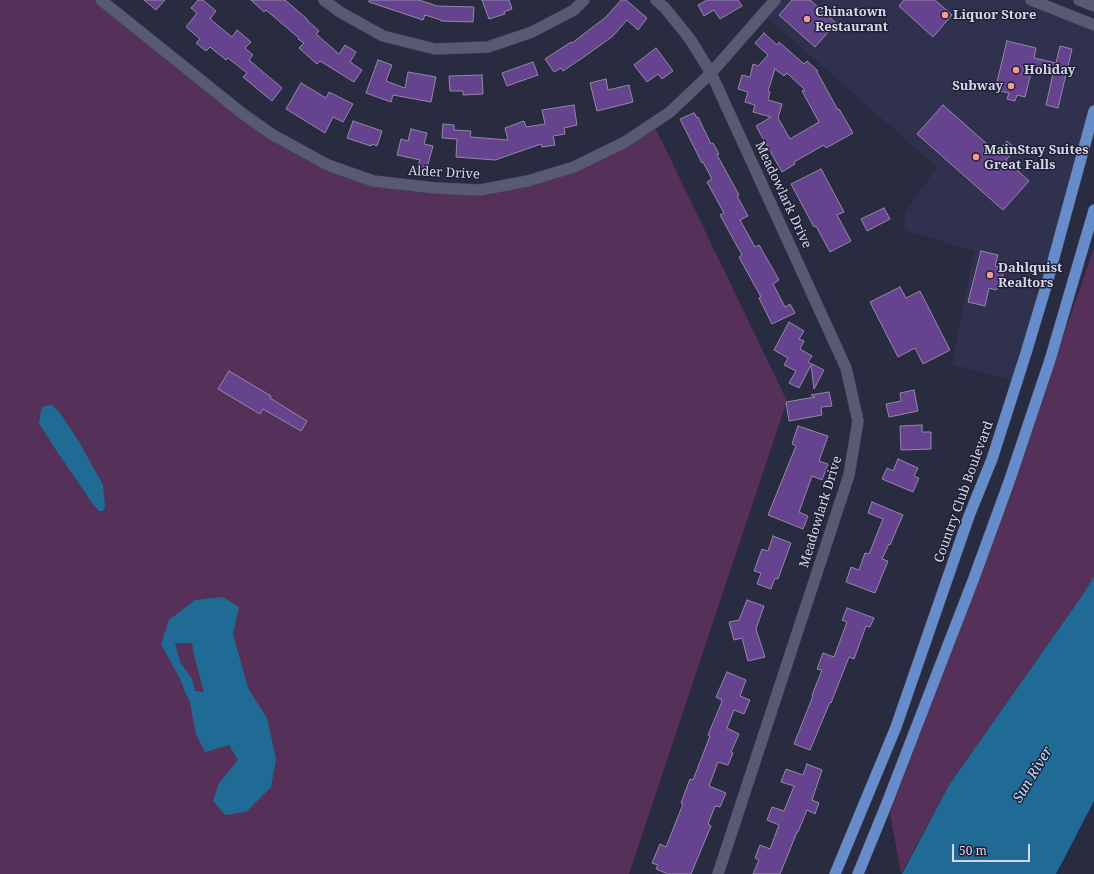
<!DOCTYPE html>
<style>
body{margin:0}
#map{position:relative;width:1094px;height:874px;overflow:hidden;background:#292b41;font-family:"Noto Serif",serif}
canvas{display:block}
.scale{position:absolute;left:952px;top:844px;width:78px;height:18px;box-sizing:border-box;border:2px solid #d6d7e6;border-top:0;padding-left:5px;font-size:12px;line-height:14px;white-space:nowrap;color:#d6d7e6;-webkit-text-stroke:3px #202137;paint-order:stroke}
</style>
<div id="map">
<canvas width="1094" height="874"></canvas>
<div class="scale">50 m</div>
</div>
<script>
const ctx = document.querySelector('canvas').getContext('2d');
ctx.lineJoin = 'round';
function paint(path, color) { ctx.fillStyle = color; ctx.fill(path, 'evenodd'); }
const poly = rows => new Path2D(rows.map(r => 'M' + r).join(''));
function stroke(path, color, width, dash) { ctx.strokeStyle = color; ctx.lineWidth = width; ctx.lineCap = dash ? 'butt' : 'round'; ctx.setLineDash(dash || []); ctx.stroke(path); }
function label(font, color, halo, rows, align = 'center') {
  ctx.font = font + ' "Noto Serif",serif'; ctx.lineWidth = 3; ctx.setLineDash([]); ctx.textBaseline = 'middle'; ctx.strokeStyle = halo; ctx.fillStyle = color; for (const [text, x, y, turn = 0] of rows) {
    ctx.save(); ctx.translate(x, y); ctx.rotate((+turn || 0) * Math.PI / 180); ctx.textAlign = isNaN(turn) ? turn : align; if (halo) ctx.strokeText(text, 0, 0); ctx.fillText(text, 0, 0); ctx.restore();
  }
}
paint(poly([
 [775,0,1031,0,1094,25,1094,112,1017,382,952,364,974,251,904,230,905,213,937,167,763,14]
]), '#30314e');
paint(poly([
 [0,0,101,0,273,135,373,181,480,190,574,167,653,123,787,401,629,874,0,874],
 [1094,248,1094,576,1084,593,949,785,901,874,890,813,985,562]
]), '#553159');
paint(poly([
 [52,405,60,413,78,440,103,485,105,507,103,511,99,511,93,504,56,450,39,423,41,410,44,406],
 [1094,576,1094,801,1056,874,902,874,949,785,1084,593],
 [223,597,239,607,233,634,248,688,267,718,276,759,271,787,246,812,225,815,213,801,219,783,238,760,229,745,205,752,196,734,190,703,180,679,161,644,169,620,195,600],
 [175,643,192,643,194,655,204,692,195,691,192,679,180,662]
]), '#206b96');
const building = poly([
 [144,0,165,0,156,10,144,0],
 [198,0,203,0,216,11,210,19,232,37,237,30,251,42,245,48,253,55,249,60,282,88,272,101,243,77,247,73,228,58,226,60,210,47,206,51,196,43,200,39,186,27,197,13,191,8,198,0],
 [251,0,285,0,307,19,307,20,319,31,316,34,339,54,345,45,356,52,350,62,362,70,354,82,320,61,317,64,299,48,304,43,298,39,299,38,266,10,264,12,251,0],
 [369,0,419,0,437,6,474,7,473,22,441,21,441,20,425,15,423,20,369,2,369,0],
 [482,0,509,0,512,9,504,12,505,14,489,19,482,0],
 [621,0,626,0,647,18,638,30,627,20,613,36,588,54,563,71,561,68,554,72,545,59,571,42,572,43,606,17,621,0],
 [707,0,738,0,742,6,720,19,714,10,704,16,698,5,707,0],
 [792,0,810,0,836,23,815,47,779,15,792,0],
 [904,0,935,0,952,15,933,37,899,6,904,0],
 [764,33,777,45,779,42,804,64,807,61,818,71,817,72,838,110,839,109,853,133,826,148,824,145,794,162,795,164,782,172,756,126,771,117,753,112,755,105,745,102,748,92,738,89,742,75,750,77,753,64,758,66,768,55,755,43,764,33],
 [775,69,784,76,787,73,805,90,802,91,819,122,790,139,778,118,782,104,768,100,770,92,768,91,775,69],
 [1007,41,1036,48,1034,58,1056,63,1060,46,1072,49,1058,108,1046,105,1053,74,1032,69,1025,97,1017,95,1015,101,1007,99,1009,93,995,90,1007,41],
 [656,48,673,71,662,79,658,74,647,82,634,65,656,48],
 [378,60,392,65,386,81,405,88,408,72,436,77,431,102,393,95,391,102,366,93,378,60],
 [533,62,538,75,507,86,502,73,533,62],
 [482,75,483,94,463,95,463,91,450,91,449,76,482,75],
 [606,79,608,90,629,85,633,102,597,111,590,83,606,79],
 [301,83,326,98,329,92,353,104,343,122,333,117,325,133,286,109,301,83],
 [574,105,577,125,564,128,565,134,553,136,555,145,542,147,541,144,495,160,456,157,457,139,442,138,443,124,454,125,454,130,471,131,470,137,508,140,505,128,524,121,526,127,545,124,542,110,574,105],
 [943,105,997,153,1007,141,1016,149,1006,160,1029,181,1003,210,917,134,943,105],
 [694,113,697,118,698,117,711,144,713,143,719,154,717,155,739,195,737,196,748,216,740,220,755,247,759,245,779,280,773,284,785,307,790,304,795,313,772,324,759,298,761,297,739,257,742,255,720,215,724,213,707,182,712,179,703,162,702,163,680,119,694,113],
 [353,121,382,131,377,146,372,144,371,146,347,138,353,121],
 [411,129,427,133,424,144,433,146,426,171,417,169,420,160,397,155,401,139,408,141,411,129],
 [821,169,844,212,837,215,851,241,830,252,816,226,814,227,791,184,821,169],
 [884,208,890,219,867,231,861,219,884,208],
 [981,251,998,255,995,266,1002,268,1003,276,1002,284,996,290,989,288,985,306,968,302,981,251],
 [900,287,906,298,920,291,950,350,923,364,915,348,898,357,870,302,900,287],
 [789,322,804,331,799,339,804,341,800,349,812,356,808,362,824,370,814,389,811,365,799,388,789,383,796,371,784,365,788,358,774,350,789,322],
 [229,371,271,396,270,398,307,421,301,431,263,409,260,414,218,389,229,371],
 [914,390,918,411,889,417,886,404,901,401,900,393,914,390],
 [829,392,832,406,821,407,822,415,789,421,786,402,815,397,811,395,829,392],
 [922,425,922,432,931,432,931,449,901,450,900,426,922,425],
 [798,426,828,436,819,461,828,464,822,480,812,476,799,512,808,516,803,529,768,515,796,446,792,444,798,426],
 [898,459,918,468,914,476,919,478,913,492,882,479,887,468,893,471,898,459],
 [872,502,903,515,890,545,889,544,882,559,888,561,875,593,846,582,851,567,859,570,865,553,869,554,883,519,868,513,872,502],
 [773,536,791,543,778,579,775,578,771,589,757,584,761,573,754,571,762,549,768,551,773,536],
 [747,600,764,606,756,629,765,657,748,661,742,638,734,640,729,622,739,620,747,600],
 [847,608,874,618,870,627,866,626,854,659,849,657,831,703,830,702,810,750,794,744,813,696,812,695,822,670,817,669,823,653,834,657,847,622,842,620,847,608],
 [727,672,746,680,740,696,750,700,744,714,734,710,727,728,739,734,731,752,733,753,728,765,718,762,709,786,726,793,720,807,715,806,708,824,711,826,691,874,668,874,656,869,658,865,652,863,660,844,666,847,683,804,681,803,690,779,693,780,710,736,708,735,721,704,722,700,716,697,727,672],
 [807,764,822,770,812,800,819,803,815,814,807,810,798,832,797,832,780,874,753,874,759,860,755,858,760,845,770,849,779,825,767,820,772,807,784,811,794,786,781,782,786,769,803,775,807,764]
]);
paint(building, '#65438f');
stroke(building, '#9389a4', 1);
const minor = poly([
 [101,0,243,114,273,135,328,165,373,181,435,188,480,190,528,181,574,167,625,142,670,112,711,73,775,0],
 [324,0,340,12,383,36,435,49,488,47,532,32,574,10,584,0],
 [656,0,665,8,690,39,711,73,846,368,858,421,849,475,718,874]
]);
const tertiary = poly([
 [1031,0,1094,25],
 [1079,0,1094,6]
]);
const trunk = poly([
 [835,874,896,727,969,516,992,459,1026,353,1047,283,1094,111],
 [858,874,887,803,974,578,1009,482,1050,360,1094,210]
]);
stroke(minor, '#454659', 12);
stroke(tertiary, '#454659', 12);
stroke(trunk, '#454659', 12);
stroke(minor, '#585a73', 11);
stroke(tertiary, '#585a73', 11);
stroke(trunk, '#668ccc', 11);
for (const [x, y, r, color] of [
 [945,15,4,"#f59c92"],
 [807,19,4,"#f59c92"],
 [1016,70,4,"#f59c92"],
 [1011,86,4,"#f59c92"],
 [976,157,4,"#f59c92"],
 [990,275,4,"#f59c92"]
]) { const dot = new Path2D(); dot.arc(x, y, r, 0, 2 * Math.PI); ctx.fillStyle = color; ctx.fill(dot); stroke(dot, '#202137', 1.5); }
label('bold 13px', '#d6d7e6', '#202137', [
 ["Chinatown",815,12],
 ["Restaurant",815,27],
 ["Liquor Store",953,15],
 ["Holiday",1024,70],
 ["Subway",1003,86,"right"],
 ["MainStay Suites",984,150],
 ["Great Falls",984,165],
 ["Dahlquist",998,268],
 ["Realtors",998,283]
], 'left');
label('13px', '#d6d7e6', '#202137', [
 ["Alder Drive",444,173,3],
 ["Meadowlark Drive",783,195,65],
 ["Country Club Boulevard",964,492,-70],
 ["Meadowlark Drive",821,512,-73]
]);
label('italic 14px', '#b5e0fe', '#202137', [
 ["Sun River",1033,775,-59]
]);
</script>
